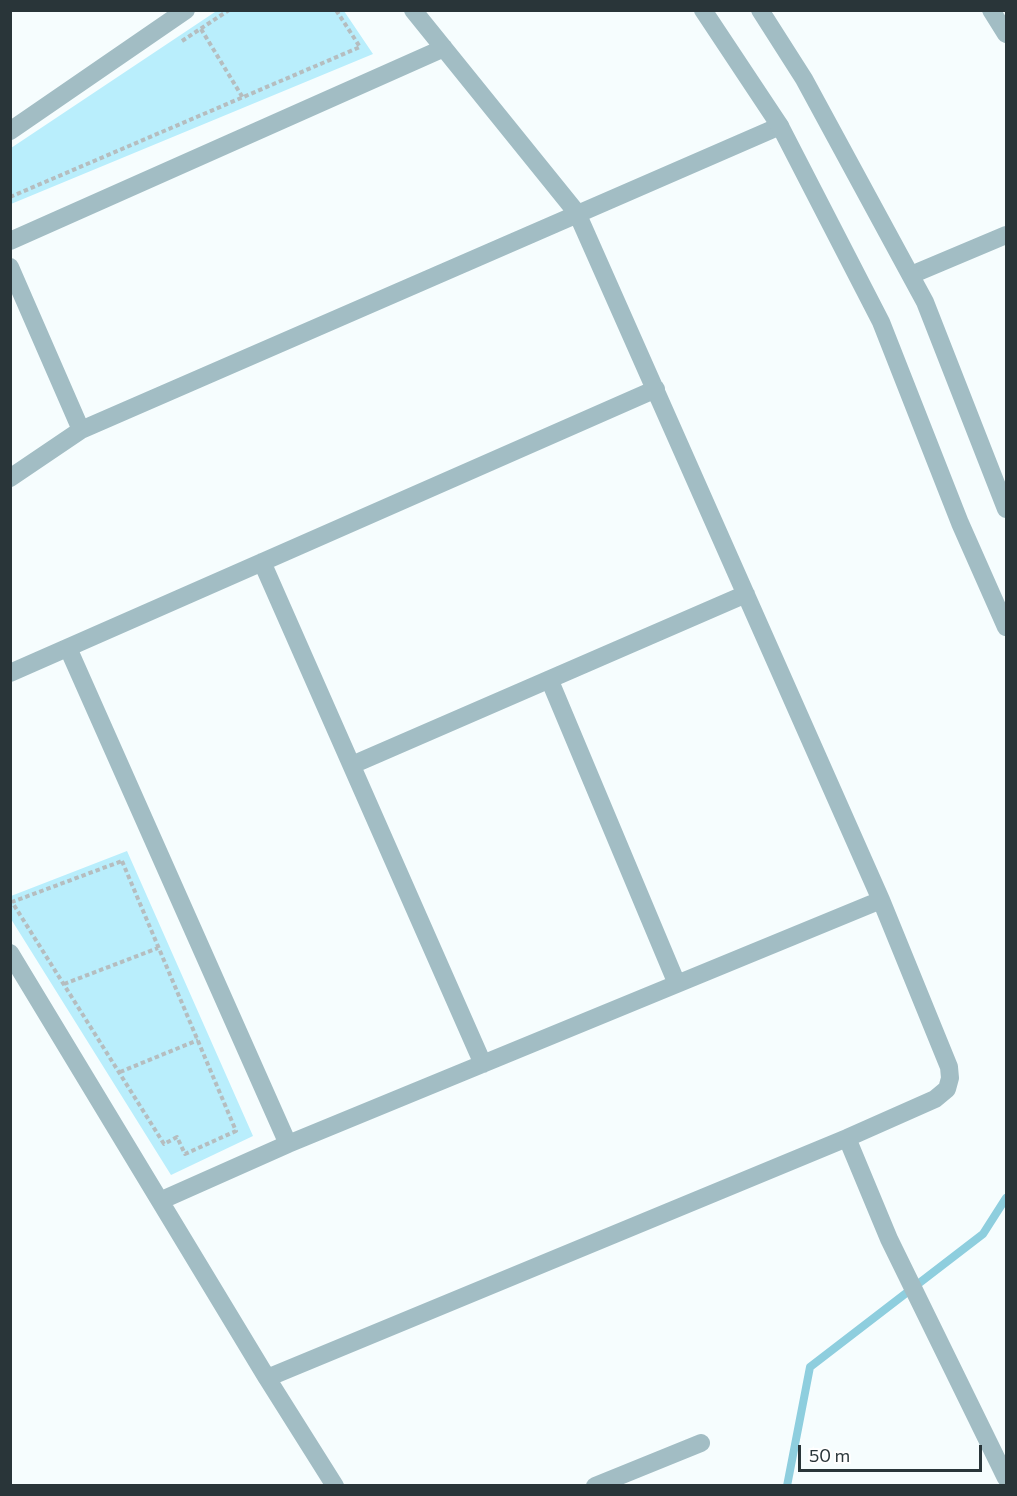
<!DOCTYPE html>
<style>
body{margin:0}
#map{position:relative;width:1017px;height:1496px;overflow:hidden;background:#f6fdfe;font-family:Commissioner,sans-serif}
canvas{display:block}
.frame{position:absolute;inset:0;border:12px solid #293539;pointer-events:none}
.scale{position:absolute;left:798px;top:1445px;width:184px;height:27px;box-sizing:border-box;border:3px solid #293539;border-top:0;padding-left:8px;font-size:18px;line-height:21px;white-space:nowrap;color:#293539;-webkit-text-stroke:4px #fff;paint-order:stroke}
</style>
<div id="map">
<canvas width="1017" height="1496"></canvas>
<div class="frame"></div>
<div class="scale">50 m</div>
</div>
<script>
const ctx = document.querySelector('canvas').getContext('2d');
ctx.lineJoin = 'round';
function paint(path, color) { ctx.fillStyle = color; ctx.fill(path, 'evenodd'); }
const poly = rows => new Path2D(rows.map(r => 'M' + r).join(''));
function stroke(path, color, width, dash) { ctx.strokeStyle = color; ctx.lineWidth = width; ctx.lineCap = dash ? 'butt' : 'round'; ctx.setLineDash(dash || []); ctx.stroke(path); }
paint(poly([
 [218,10,344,11,373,54,11,204,11,148],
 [127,851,253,1136,171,1175,11,919,11,896]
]), '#b9eefc');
stroke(poly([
 [787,1486,810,1367,983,1234,1006,1198]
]), '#8ecede', 8);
stroke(poly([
 [201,29,243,98],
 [182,41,229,10],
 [10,197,360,47,336,10],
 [122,861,236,1131,185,1154,177,1137,164,1144,12,902,122,861],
 [64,984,158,948],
 [120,1072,198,1040]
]), '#b5bdbf', 4, [4.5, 3]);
stroke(poly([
 [991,10,1006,34],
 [10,131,186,10],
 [10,241,444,48],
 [10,267,81,430],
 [911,275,1006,235],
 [10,478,81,430,780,126],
 [262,562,483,1064],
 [68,648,288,1144],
 [10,673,656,389],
 [550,681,677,984],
 [352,765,746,594],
 [10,953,267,1378,847,1138,935,1099,947,1089,950,1078,949,1067,881,900,577,213,413,10],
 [847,1138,889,1239,1006,1478],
 [162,1200,288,1144,881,900],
 [267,1378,335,1486],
 [595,1486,701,1443]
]), '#a2bdc4', 18);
stroke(poly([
 [703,10,780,126,881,322,960,523,1006,627],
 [760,10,804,79,925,302,1006,509]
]), '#a2bdc4', 18);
</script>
